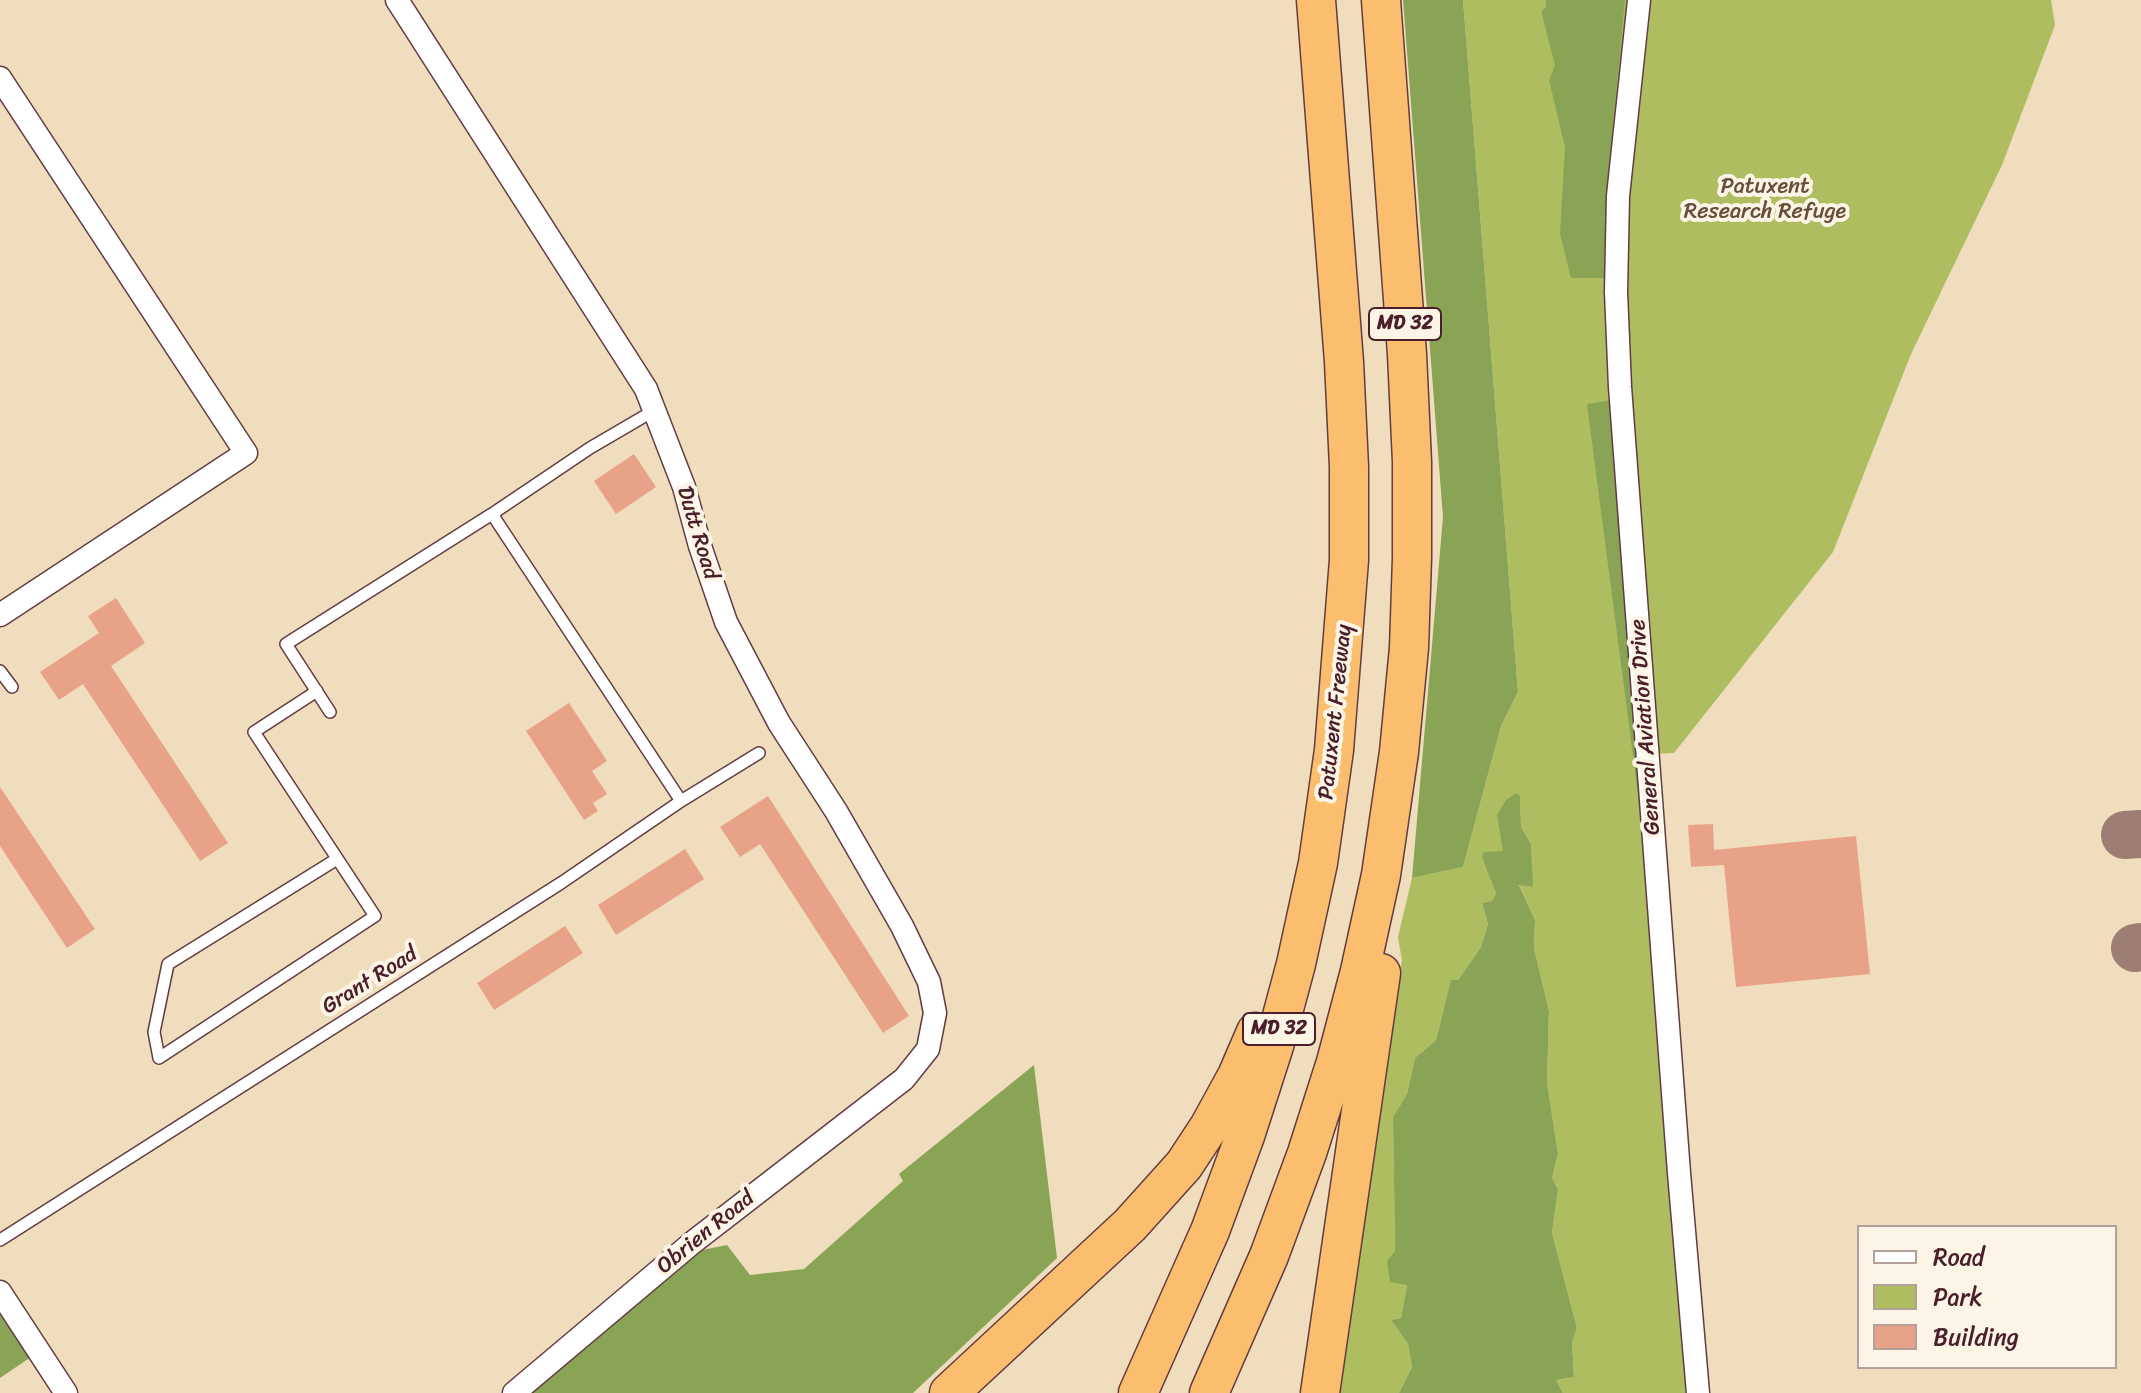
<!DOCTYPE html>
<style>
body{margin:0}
#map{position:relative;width:2141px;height:1393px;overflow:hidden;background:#f0ddbd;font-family:Sriracha,sans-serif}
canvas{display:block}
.legend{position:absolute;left:1857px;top:1225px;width:260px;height:144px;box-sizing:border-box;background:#fcf5e5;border:2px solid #b59f9b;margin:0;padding:10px 14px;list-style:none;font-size:24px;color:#4a1f2b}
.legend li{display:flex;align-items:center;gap:16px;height:40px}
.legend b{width:40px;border:2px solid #b59f9b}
</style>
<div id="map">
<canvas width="2141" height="1393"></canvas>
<ul class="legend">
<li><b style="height:10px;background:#fff"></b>Road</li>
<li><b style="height:22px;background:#adbd60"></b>Park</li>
<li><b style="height:22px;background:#e8a287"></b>Building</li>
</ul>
</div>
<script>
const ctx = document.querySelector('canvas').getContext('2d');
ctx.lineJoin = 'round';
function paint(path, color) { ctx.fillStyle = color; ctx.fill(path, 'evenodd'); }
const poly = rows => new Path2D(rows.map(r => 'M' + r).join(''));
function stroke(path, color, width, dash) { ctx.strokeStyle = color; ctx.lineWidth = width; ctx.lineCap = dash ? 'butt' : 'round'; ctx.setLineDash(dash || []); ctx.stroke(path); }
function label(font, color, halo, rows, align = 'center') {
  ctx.font = font + ' Sriracha,sans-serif'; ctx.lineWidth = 8; ctx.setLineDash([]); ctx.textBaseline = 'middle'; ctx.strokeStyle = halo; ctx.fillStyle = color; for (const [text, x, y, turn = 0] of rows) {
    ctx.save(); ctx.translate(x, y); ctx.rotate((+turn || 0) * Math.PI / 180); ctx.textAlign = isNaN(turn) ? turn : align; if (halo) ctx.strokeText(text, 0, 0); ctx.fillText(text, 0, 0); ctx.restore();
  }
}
paint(poly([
 [1463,0,1546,0,1546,6,1541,11,1554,57,1549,0,2051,0,2055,25,2002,165,1911,354,1833,552,1674,753,1634,755,1644,840,1691,1393,1563,1393,1556,1380,1574,1377,1572,1342,1577,1328,1552,1233,1558,1189,1552,1178,1558,1154,1547,1082,1549,1011,1534,948,1535,920,1519,884,1532,887,1531,844,1521,827,1520,796,1503,851,1483,857,1496,893,1492,901,1482,903,1488,924,1481,947,1458,980,1451,981,1436,1040,1415,1058,1407,1094,1393,1117,1395,1251,1407,1285,1401,1318,1391,1320,1408,1344,1412,1367,1399,1393,1339,1393,1388,1009,1402,961,1398,937,1412,878,1463,867,1501,726,1518,692]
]), '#adbd60');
paint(poly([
 [1403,0,1463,0,1518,692,1501,726,1463,867,1412,878,1443,517],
 [1546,0,1625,0,1606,200,1611,278,1571,278,1560,234,1565,147,1549,80,1555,65,1541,11,1546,6],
 [1612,400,1644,840,1587,404],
 [1516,793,1520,796,1521,827,1531,844,1533,887,1519,885,1535,920,1534,948,1549,1011,1547,1082,1558,1154,1552,1178,1558,1189,1552,1233,1577,1328,1572,1342,1574,1377,1556,1380,1563,1393,1399,1393,1412,1367,1408,1344,1391,1320,1401,1318,1407,1285,1390,1282,1387,1261,1395,1251,1393,1117,1407,1094,1415,1058,1436,1040,1451,980,1458,980,1481,947,1488,924,1482,903,1492,901,1496,893,1482,857,1484,852,1503,851,1497,815,1506,800],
 [1034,1065,1057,1258,913,1393,527,1393,692,1252,727,1245,750,1275,804,1269,903,1181,899,1174],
 [0,1312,31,1357,0,1378]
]), '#8aa456');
stroke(poly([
 [2125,835,2141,834],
 [2135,948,2141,947]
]), '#9d7e74', 48);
paint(poly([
 [634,454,656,487,616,514,594,481],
 [116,598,145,643,111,666,228,843,200,861,83,684,59,700,40,672,99,633,88,616],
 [569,703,607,761,592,771,607,794,593,803,598,811,584,820,526,731],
 [0,787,95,929,67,948,0,846],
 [768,796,909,1016,883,1033,760,844,740,857,720,827],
 [1713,824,1714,850,1856,836,1870,974,1736,987,1724,865,1691,867,1688,825],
 [685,849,704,879,616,935,598,905],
 [565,926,583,953,494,1010,477,983]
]), '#e8a287');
const lane = poly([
 [492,514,681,801],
 [0,671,12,687],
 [317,691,254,732,375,916,159,1058,154,1032,168,964,337,859],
 [330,712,286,644,492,514,590,448,655,410],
 [0,1240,561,883,681,801,759,753]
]);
const street = poly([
 [397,0,646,389,684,487,700,546,726,622,779,723,836,811,902,926,929,982,935,1013,928,1049,904,1079,692,1243,514,1393],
 [1639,0,1618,196,1616,292,1620,387,1679,1173,1698,1393],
 [0,78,246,453,0,615],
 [0,1292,66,1393]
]);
const highway = poly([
 [949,1393,1130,1225,1184,1165,1209,1127,1237,1076,1256,1032],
 [1138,1393,1210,1231,1245,1136,1274,1046,1296,964,1318,863,1334,750,1349,560,1349,467,1344,362,1316,0],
 [1209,1393,1269,1256,1307,1153,1336,1062,1360,971,1381,875,1399,752,1409,648,1412,558,1412,462,1407,354,1381,0],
 [1320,1393,1381,973]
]);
stroke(lane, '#633c41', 14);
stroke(street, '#633c41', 25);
stroke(highway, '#633c41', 41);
stroke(lane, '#fff', 11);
stroke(street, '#fff', 22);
stroke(highway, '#fbbd6e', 38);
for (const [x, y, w] of [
 [1405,324,72],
 [1279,1029,72]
]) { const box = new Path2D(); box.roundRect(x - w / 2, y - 16, w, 32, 6); ctx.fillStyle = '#fcf5e5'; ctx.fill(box); stroke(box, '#4a1f2b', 2); }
label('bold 20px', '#4a1f2b', null, [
 ["MD 32",1405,324],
 ["MD 32",1279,1029]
]);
label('22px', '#684e3b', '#fcf5e5', [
 ["Patuxent",1765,187],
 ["Research Refuge",1765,212]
]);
label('22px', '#4a1f2b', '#fcf5e5', [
 ["Dutt Road",697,533,73],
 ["Patuxent Freeway",1336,712,-84],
 ["General Aviation Drive",1646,727,-94],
 ["Grant Road",370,981,-32],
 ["Obrien Road",706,1233,-39]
]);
</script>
